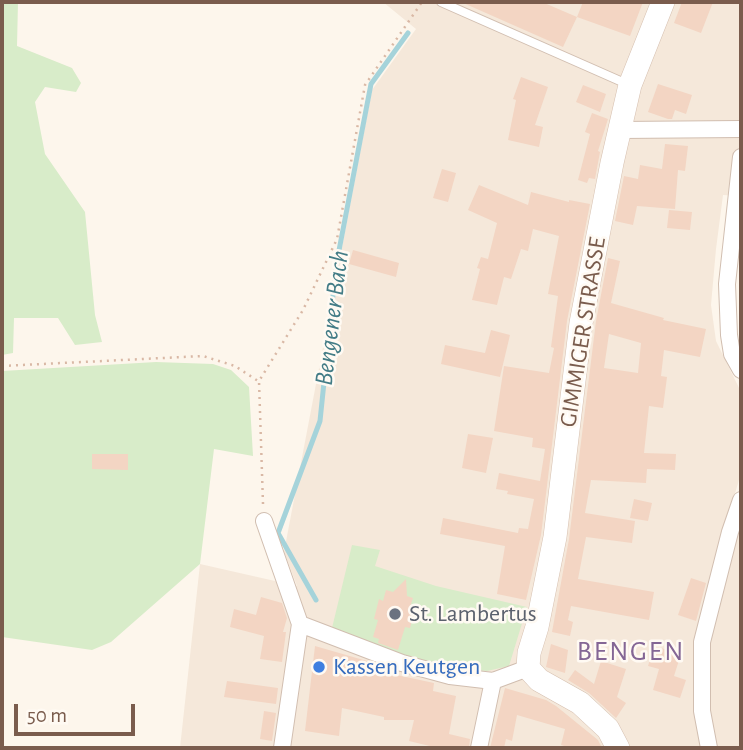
<!DOCTYPE html>
<style>
body{margin:0}
#map{position:relative;width:743px;height:750px;overflow:hidden;background:#fdf6ec;font-family:"Alegreya Sans",sans-serif}
canvas{display:block}
.frame{position:absolute;inset:0;border:4px solid #7a5c4d;pointer-events:none}
.scale{position:absolute;left:14px;top:704px;width:121px;height:32px;box-sizing:border-box;border:4px solid #7a5c4d;border-top:0;padding-left:9px;font-size:21px;line-height:24px;white-space:nowrap;color:#7a5c4d;-webkit-text-stroke:5px #fffaf3;paint-order:stroke}
</style>
<div id="map">
<canvas width="743" height="750"></canvas>
<div class="frame"></div>
<div class="scale">50 m</div>
</div>
<script>
const ctx = document.querySelector('canvas').getContext('2d');
ctx.lineJoin = 'round';
function paint(path, color) { ctx.fillStyle = color; ctx.fill(path, 'evenodd'); }
const poly = rows => new Path2D(rows.map(r => 'M' + r).join(''));
function stroke(path, color, width, dash) { ctx.strokeStyle = color; ctx.lineWidth = width; ctx.lineCap = dash ? 'butt' : 'round'; ctx.setLineDash(dash || []); ctx.stroke(path); }
function label(font, color, halo, rows, align = 'center') {
  ctx.font = font + ' "Alegreya Sans",sans-serif'; ctx.lineWidth = 5; ctx.setLineDash([]); ctx.textBaseline = 'middle'; ctx.strokeStyle = halo; ctx.fillStyle = color; for (const [text, x, y, turn = 0] of rows) {
    ctx.save(); ctx.translate(x, y); ctx.rotate((+turn || 0) * Math.PI / 180); ctx.textAlign = isNaN(turn) ? turn : align; if (halo) ctx.strokeText(text, 0, 0); ctx.fillText(text, 0, 0); ctx.restore();
  }
}
paint(poly([
 [383,2,741,2,741,196,723,195,716,249,711,305,716,341,741,392,741,473,729,514,741,515,741,748,180,748,200,564,297,586,284,552,372,90,416,29]
]), '#f5e8da');
paint(poly([
 [2,2,18,2,17,46,72,68,81,83,76,92,45,87,35,102,45,154,85,212,95,315,102,342,75,345,58,318,14,318,13,353,2,355],
 [156,362,213,364,231,370,249,387,253,456,214,449,200,564,111,642,92,650,2,637,2,371],
 [352,545,380,550,375,566,436,586,527,607,509,666,487,671,443,667,412,660,332,628]
]), '#d8ecc9');
stroke(poly([
 [316,600,278,533,320,421,336,266,371,84,408,33]
]), '#a5d3da', 5);
paint(poly([
 [461,2,542,2,577,17,563,47],
 [583,2,643,2,630,36,577,17],
 [682,2,713,2,701,33,674,23],
 [521,77,548,87,535,125,543,127,539,147,508,140,516,100,513,99],
 [658,84,692,95,686,114,675,110,672,119,668,119,648,112],
 [583,85,606,94,600,112,576,102],
 [592,113,608,119,598,151,600,152,595,179,589,178,587,183,578,180,590,134,585,132],
 [665,144,688,146,685,171,678,170,675,209,637,206,633,225,615,221,624,176,638,179,640,165,662,169],
 [442,169,456,173,448,202,433,198],
 [479,185,528,205,531,192,569,202,569,200,590,204,567,321,541,535,526,600,497,594,505,546,440,534,443,518,518,533,519,528,528,529,534,499,507,494,508,491,496,489,499,473,540,481,545,449,532,447,533,438,494,431,504,366,549,373,554,348,551,347,558,296,548,294,559,236,533,229,528,251,521,249,511,279,504,277,497,305,472,300,480,269,477,268,481,257,488,259,497,223,468,210],
 [669,210,692,212,690,230,667,228],
 [353,250,399,263,396,277,349,264],
 [608,258,620,261,611,303,664,318,663,320,706,329,700,357,664,350,661,376,667,377,663,408,649,406,644,453,676,454,675,470,647,469,646,483,591,480,585,513,635,521,632,543,586,537,578,579,654,592,649,620,571,606,568,620,573,622,570,636,552,632,569,539,596,321],
 [609,334,641,343,638,373,604,368],
 [491,330,510,335,500,377,441,364,445,345,485,353],
 [468,434,493,438,486,473,462,468],
 [92,454,128,454,128,470,92,469],
 [634,499,652,503,648,521,630,518],
 [691,578,706,583,696,621,678,615],
 [406,579,407,596,413,598,410,607,415,609,410,628,405,627,398,650,378,643,379,639,373,637,378,620,374,619,379,599,383,601,386,590,393,592],
 [261,597,282,603,287,618,283,632,286,632,282,662,260,659,264,636,230,627,234,609,256,615],
 [551,644,568,650,565,673,546,667],
 [315,646,367,661,393,671,392,674,434,683,433,691,456,696,449,734,470,739,469,748,438,748,409,741,414,720,384,720,384,717,342,708,339,736,305,731],
 [654,646,681,654,674,676,686,680,680,698,653,690,659,669,648,666],
 [601,661,626,669,617,697,626,703,616,718,589,693,568,680,575,670,594,684],
 [227,681,278,688,276,704,224,697],
 [505,688,546,700,556,706,598,740,602,748,570,748,561,745,565,729,517,715,512,741,506,739,504,748,490,748],
 [264,711,276,713,272,741,260,739]
]), '#f3d5c3');
const lane = poly([
 [441,2,627,84]
]);
const street = poly([
 [620,130,741,129],
 [741,157,727,284,729,335,732,354,741,370],
 [264,521,300,624,282,748],
 [300,624,402,663,450,676,493,681],
 [479,748,493,681,528,668],
 [709,748,702,711,702,642,730,532,741,500]
]);
const secondary = poly([
 [618,748,608,729,580,703,539,680,528,668,529,653,537,627,555,537,581,323,612,163,630,85,663,2]
]);
stroke(lane, '#d1beb0', 10);
stroke(street, '#d1beb0', 18);
stroke(secondary, '#d6c0b0', 24);
stroke(poly([
 [2,366,203,356,235,366,258,381],
 [263,504,259,381,303,310,337,239,365,85,422,2]
]), '#d9b8a5', 2.5, [2, 5]);
stroke(lane, '#fff', 8);
stroke(street, '#fff', 16);
stroke(secondary, '#fff', 23);
for (const [x, y, r, color] of [
 [395,614,7,"#6b7280"],
 [319,667,7,"#3f7fe0"]
]) { const dot = new Path2D(); dot.arc(x, y, r, 0, 2 * Math.PI); ctx.fillStyle = color; ctx.fill(dot); stroke(dot, '#fffaf3', 2.5); }
label('24px', '#7a5c4d', '#fffaf3', [
 ["GIMMIGER STRASSE",583,332,-81]
]);
label('24px', '#5b616d', '#fffaf3', [
 ["St. Lambertus",409,614]
], 'left');
label('24px', '#366cbe', '#fffaf3', [
 ["Kassen Keutgen",333,667]
], 'left');
label('italic 26px', '#437c86', '#fffaf3', [
 ["Bengener Bach",332,318,-83]
]);
ctx.letterSpacing = '2px';
label('28px', '#846695', '#fffaf3', [
 ["BENGEN",631,652]
]);
ctx.letterSpacing = '0px';
</script>
